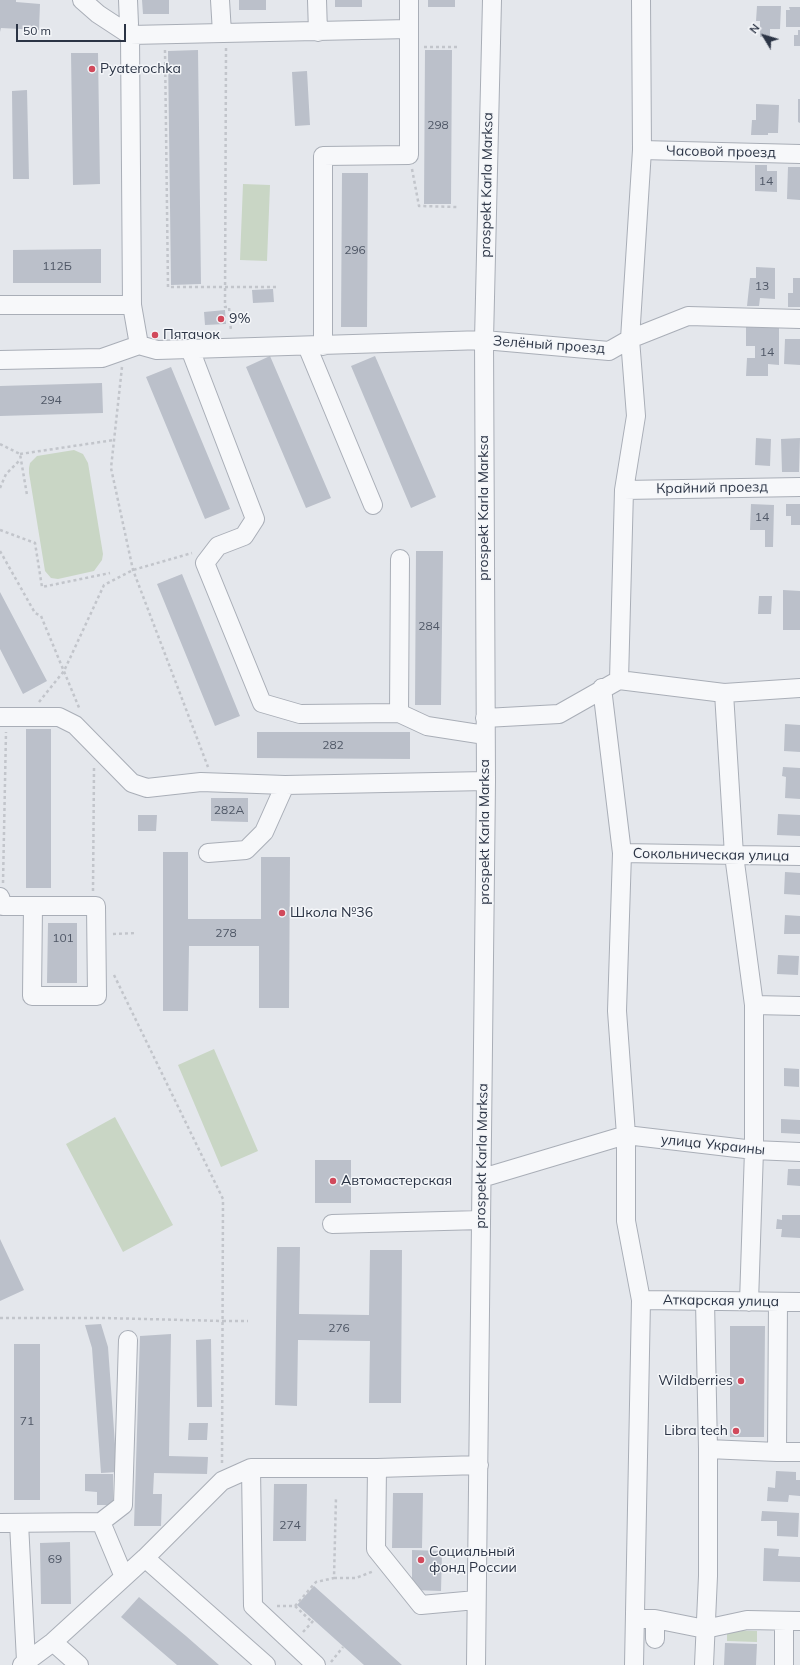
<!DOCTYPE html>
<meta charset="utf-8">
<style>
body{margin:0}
#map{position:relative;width:800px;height:1665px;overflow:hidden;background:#e4e7ec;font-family:Mulish,sans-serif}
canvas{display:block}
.north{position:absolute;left:744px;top:16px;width:40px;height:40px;-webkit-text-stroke:3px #f4f6f9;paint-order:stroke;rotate:308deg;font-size:11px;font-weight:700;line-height:16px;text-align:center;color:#2b3445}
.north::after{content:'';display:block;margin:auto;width:14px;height:18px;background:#2b3445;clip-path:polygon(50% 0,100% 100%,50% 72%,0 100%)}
.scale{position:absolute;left:16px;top:24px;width:110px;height:18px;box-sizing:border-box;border:2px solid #2b3445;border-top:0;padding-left:5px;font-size:12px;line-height:14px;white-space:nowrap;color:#2b3445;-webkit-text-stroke:3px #f4f6f9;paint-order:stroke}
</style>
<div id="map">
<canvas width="800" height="1665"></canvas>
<div class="north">N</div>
<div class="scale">50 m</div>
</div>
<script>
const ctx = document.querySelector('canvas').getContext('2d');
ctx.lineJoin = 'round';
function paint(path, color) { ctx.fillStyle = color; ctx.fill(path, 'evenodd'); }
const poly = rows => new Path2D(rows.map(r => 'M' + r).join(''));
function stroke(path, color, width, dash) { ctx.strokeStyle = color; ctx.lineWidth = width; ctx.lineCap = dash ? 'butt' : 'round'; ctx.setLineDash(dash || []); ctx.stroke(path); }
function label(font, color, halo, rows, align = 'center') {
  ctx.font = font + ' Mulish,sans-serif'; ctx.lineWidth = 3; ctx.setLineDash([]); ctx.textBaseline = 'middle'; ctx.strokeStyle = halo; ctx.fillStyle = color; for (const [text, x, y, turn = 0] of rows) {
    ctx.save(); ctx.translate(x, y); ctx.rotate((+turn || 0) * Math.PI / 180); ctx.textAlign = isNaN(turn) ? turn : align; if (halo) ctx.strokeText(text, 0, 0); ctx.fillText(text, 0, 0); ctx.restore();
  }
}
paint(poly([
 [243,184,270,185,267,261,240,260],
 [74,450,83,454,88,463,103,554,102,560,94,571,58,579,51,578,45,571,29,473,29,468,30,463,37,456],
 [214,1049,258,1151,221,1167,178,1065],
 [115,1117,173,1225,123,1252,66,1144],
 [727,1630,757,1631,757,1642,727,1641]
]), '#c9d6c5');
paint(poly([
 [0,0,16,0,16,2,40,4,39,30,1,28,0,32],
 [142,0,169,0,169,14,143,14],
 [239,0,266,0,266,10,239,10],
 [335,0,362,0,362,7,335,7],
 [428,0,455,0,455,7,428,7],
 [757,6,781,6,780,29,770,29,770,37,760,37,760,21,756,21],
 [789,7,800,7,800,27,786,27,786,10,790,10],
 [798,30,800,30,800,46,794,46,794,35,798,35],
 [198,50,201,284,171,285,168,51],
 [425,50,452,50,451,204,424,204],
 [71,53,98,53,100,184,73,185],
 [307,71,310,125,295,126,292,72],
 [27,90,29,179,13,179,12,91],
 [798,99,800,99,800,123,798,122],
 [756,104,779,105,778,133,768,133,768,135,751,135,752,120,756,120],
 [755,165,767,165,767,171,777,171,777,192,755,191],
 [788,167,800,167,800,200,787,199],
 [342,173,368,173,367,327,341,327],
 [101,249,101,283,13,283,13,250],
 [756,267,775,268,775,299,760,298,759,306,747,306,750,278,756,278],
 [793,278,800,278,800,307,788,307,788,293,793,293],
 [273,289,274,302,253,303,252,290],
 [225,310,226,324,205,325,204,312],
 [746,327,779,328,779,365,768,364,768,376,746,376,747,358,755,358,755,346,746,346],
 [785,339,800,339,800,365,784,364],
 [270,356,331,498,306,508,246,367],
 [375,356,436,497,411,508,351,366],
 [171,367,230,509,205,519,146,377],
 [102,383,103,413,0,416,0,386],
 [756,438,771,439,770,466,755,465],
 [800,438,799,472,782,472,781,439],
 [751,504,774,505,773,547,765,547,765,530,750,530],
 [786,504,800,504,800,525,791,525,791,516,786,516],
 [416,551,443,551,441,705,415,705],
 [182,574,240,716,215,726,157,584],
 [783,590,800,591,800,630,783,630],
 [0,592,47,681,23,694,0,649],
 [759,596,772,596,771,614,758,614],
 [785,724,800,725,800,752,784,751],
 [26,729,51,729,51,888,26,888],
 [257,732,410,732,410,759,257,758],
 [783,767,800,768,800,799,785,798,786,777,782,776],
 [211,798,248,798,248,822,211,821],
 [778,814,800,815,800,836,777,835],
 [138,815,157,815,156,831,138,831],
 [163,852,188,852,188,919,261,919,261,857,290,857,289,1008,259,1008,259,946,189,946,188,1011,163,1011],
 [785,872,800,873,800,895,784,894],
 [785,915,800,916,800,934,784,934],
 [48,923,77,923,77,983,47,983],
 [778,955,799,956,798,975,777,974],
 [784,1068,799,1069,799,1087,784,1086],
 [781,1119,800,1120,800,1134,781,1133],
 [315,1160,351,1160,351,1203,315,1203],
 [788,1169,800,1169,800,1186,787,1185],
 [782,1215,800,1215,800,1238,781,1237,782,1229,776,1229,777,1219,782,1220],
 [0,1239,24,1290,0,1301],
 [277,1247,300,1247,299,1314,369,1315,370,1250,402,1250,401,1403,369,1403,370,1341,298,1340,297,1406,275,1405],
 [101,1324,108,1347,117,1472,101,1473,92,1348,85,1325],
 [730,1326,765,1326,764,1437,730,1437],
 [171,1334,169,1456,208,1457,207,1474,154,1473,153,1494,162,1494,161,1526,134,1526,140,1336],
 [211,1339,212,1407,197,1407,196,1340],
 [14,1344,40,1344,40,1500,14,1500],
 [189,1423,208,1423,207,1440,188,1440],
 [776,1471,796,1472,796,1480,800,1480,800,1496,789,1495,788,1502,767,1501,768,1487,775,1488],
 [85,1474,113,1474,113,1505,97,1505,97,1492,85,1491],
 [274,1484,307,1484,306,1541,273,1541],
 [393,1493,423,1493,422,1548,392,1548],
 [762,1511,799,1513,798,1537,777,1536,777,1521,761,1521],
 [70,1542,71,1604,41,1604,40,1543],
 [764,1548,779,1549,778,1556,800,1557,800,1582,763,1581],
 [412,1550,442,1551,441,1591,412,1590],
 [314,1586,402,1665,364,1665,297,1605],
 [139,1597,186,1636,219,1665,177,1665,121,1617],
 [725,1643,757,1644,756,1665,724,1665]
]), '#bbc0ca');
const minor = poly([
 [82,0,98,14,130,35,409,29],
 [128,0,129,24],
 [220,0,222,33],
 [317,0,318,32],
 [130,35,132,305,139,345],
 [642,150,800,154],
 [0,305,132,305],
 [307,346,373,505],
 [323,346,323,156,409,155,409,0],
 [190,349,255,519,244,536,218,546,205,563,262,703,300,714,399,713,427,726,485,735],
 [0,360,102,358,139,345,157,350,484,340,609,351,630,339,688,316,800,319],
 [624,490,800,487],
 [619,680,624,490,636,416,630,339,642,150,641,0],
 [602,688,622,853,617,1011,626,1135,626,1221,641,1300,634,1665],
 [724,693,734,855,754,1005,754,1150,749,1302],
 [399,713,400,559],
 [0,717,59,717,75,725,132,783,147,788,201,782,285,785,486,781],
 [485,718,559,714,619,680,724,693,800,688],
 [208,853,246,850,264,832,285,785],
 [622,853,800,856],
 [0,897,3,906,96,906,97,996,32,996,33,906],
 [754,1005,800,1006],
 [482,1178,626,1135,754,1150,800,1152],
 [332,1224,481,1220],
 [641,1300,800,1302],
 [705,1301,708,1449],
 [777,1452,800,1452],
 [251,1468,253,1606,316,1665],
 [377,1468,376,1549,421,1605,476,1600],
 [101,1522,123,1505,128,1340],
 [0,1523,101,1522,124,1577],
 [19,1523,26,1661],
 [145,1558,266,1665],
 [635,1619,655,1619,705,1629,747,1620,800,1621],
 [655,1639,655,1619],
 [53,1642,79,1665],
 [22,1665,53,1642,145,1558,222,1481,251,1468,377,1468,479,1465],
 [476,1665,486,781,484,340,492,0],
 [704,1665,708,1576,708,1449,777,1452,778,1302],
 [784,1665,784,1621]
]);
stroke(minor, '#a9aeb7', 20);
stroke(poly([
 [424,47,460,47],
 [226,48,225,307,229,307,231,331],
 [165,50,168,287,277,287],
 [412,169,419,206,458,207],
 [122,367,111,468,133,570,208,767],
 [0,444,20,454,27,495],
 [20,454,114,440],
 [0,488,6,474,20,460],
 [0,530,35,543,42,587,110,573],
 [0,551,35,613,41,616,80,710],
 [39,702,64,671,104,585,133,570,192,553],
 [3,883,6,732],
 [93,891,94,768],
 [113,934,137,933],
 [114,975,223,1199,222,1465],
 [0,1318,105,1318,223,1321],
 [223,1321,248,1321],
 [334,1578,356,1578,374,1571],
 [277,1606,295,1606,312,1622],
 [295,1606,316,1582,334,1578,336,1497],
 [303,1632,314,1620],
 [331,1662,343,1647]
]), '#c2c5cb', 2.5, [3, 3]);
stroke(minor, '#f7f8fa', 18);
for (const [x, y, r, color] of [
 [92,69,4,"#d1495b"],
 [221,319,4,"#d1495b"],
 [155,335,4,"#d1495b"],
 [282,913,4,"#d1495b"],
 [333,1181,4,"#d1495b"],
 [741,1381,4,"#d1495b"],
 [736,1431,4,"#d1495b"],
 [421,1560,4,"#d1495b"]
]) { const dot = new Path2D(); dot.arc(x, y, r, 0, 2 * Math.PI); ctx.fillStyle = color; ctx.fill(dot); stroke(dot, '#f4f6f9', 1.5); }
label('12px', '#4f5766', null, [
 ["298",438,125],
 ["14",766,181],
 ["296",355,250],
 ["112Б",57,266],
 ["13",762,286],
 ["14",767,352],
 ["294",51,400],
 ["14",762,517],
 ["284",429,626],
 ["282",333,745],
 ["282А",229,810],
 ["278",226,933],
 ["101",63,938],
 ["276",339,1328],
 ["71",27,1421],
 ["274",290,1525],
 ["69",55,1559]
]);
label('14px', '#2b3445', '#f4f6f9', [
 ["Pyaterochka",100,69],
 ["9%",229,319],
 ["Пятачок",163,335],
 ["Школа №36",290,913],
 ["Автомастерская",341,1181],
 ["Wildberries",733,1381,"right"],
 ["Libra tech",728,1431,"right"],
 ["Социальный",429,1552],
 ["фонд России",429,1568]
], 'left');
label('14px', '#2b3445', '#f4f6f9', [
 ["Часовой проезд",721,152,1],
 ["prospekt Karla Marksa",487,185,-89],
 ["Зелёный проезд",549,345,4],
 ["Крайний проезд",712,488,-1],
 ["prospekt Karla Marksa",484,508,-90],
 ["prospekt Karla Marksa",485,832,-90],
 ["Сокольническая улица",711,855,1],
 ["улица Украины",713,1145,6],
 ["prospekt Karla Marksa",482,1156,-89],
 ["Аткарская улица",721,1301,1]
]);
</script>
